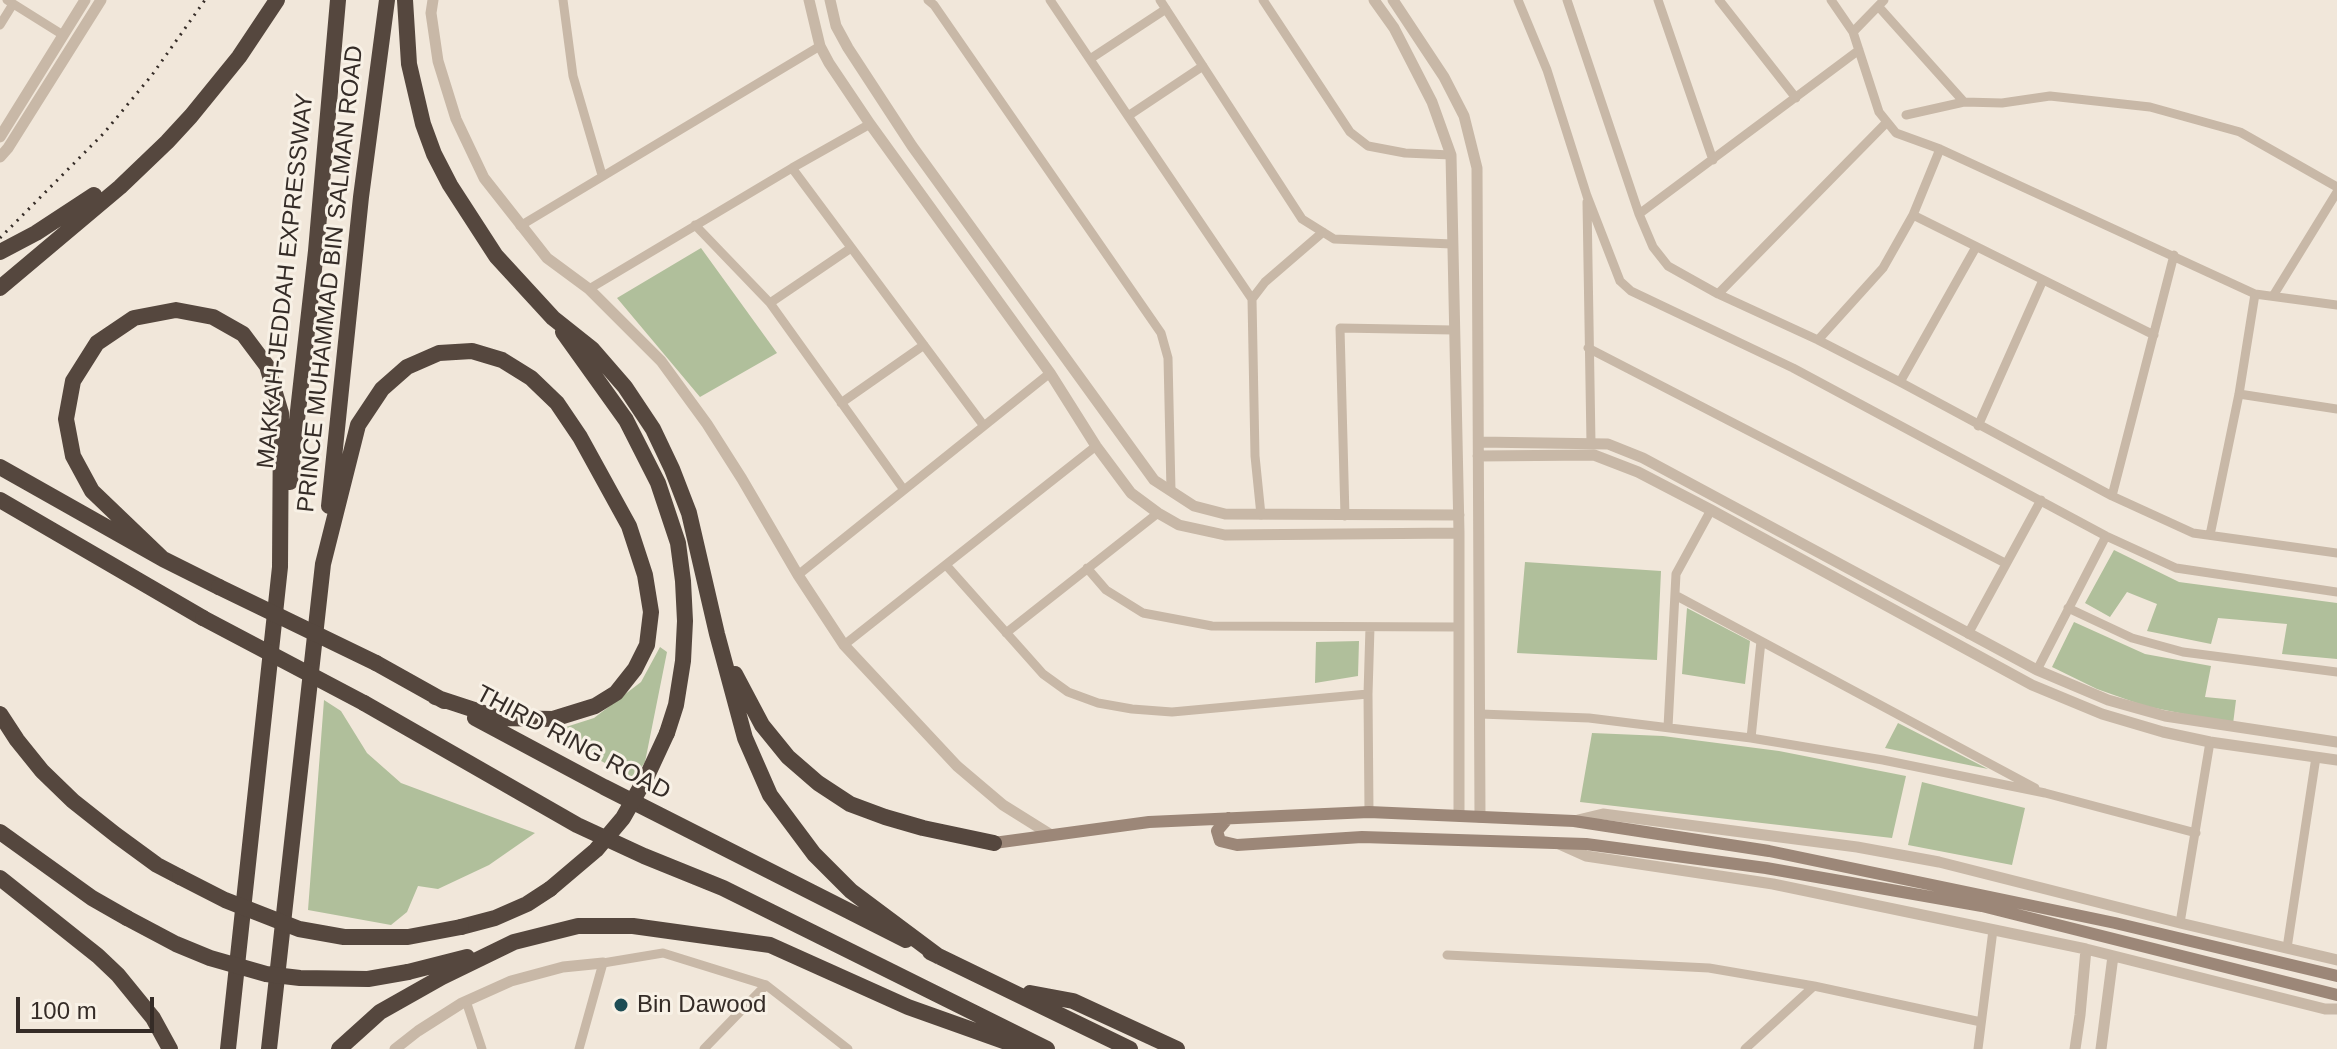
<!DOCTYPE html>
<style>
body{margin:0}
#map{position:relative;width:2337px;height:1049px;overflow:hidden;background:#f1e7da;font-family:Helvetica,sans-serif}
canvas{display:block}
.scale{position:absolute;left:16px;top:997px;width:138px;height:36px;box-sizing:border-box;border:4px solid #352c27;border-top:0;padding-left:10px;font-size:24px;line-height:28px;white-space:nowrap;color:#352c27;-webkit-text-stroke:6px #f8f1e6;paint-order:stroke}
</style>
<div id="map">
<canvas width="2337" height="1049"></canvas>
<div class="scale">100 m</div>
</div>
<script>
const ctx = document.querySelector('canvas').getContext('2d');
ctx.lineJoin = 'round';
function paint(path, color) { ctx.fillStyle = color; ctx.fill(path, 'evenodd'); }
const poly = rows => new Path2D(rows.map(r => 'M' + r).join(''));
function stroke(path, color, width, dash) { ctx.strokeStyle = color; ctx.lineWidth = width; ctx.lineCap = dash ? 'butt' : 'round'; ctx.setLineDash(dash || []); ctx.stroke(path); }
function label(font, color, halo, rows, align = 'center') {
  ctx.font = font + ' Helvetica,sans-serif'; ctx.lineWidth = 6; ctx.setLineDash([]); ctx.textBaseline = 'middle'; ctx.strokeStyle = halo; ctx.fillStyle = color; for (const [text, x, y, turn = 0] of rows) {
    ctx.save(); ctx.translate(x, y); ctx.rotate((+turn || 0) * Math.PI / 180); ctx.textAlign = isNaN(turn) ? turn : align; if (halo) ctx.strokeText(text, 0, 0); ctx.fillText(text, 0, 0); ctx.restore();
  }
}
paint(poly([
 [701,248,777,353,700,397,617,298],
 [2114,550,2179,582,2337,603,2337,659,2282,654,2287,624,2218,618,2211,644,2147,631,2157,604,2127,592,2110,617,2085,603],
 [1525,562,1661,571,1657,660,1517,653],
 [1687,608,1750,641,1745,684,1682,674],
 [2074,622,2145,654,2211,666,2205,697,2236,700,2233,724,2145,706,2097,689,2052,667],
 [1359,641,1358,676,1315,683,1316,642],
 [660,647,667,652,645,762,634,778,547,733,594,718,641,682],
 [324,700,341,711,367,753,401,783,535,833,489,865,438,889,418,886,407,912,391,925,308,910],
 [1898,723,1988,769,1885,748],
 [1592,733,1663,736,1779,751,1906,776,1892,838,1580,802],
 [1922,782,2025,808,2012,865,1908,845]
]), '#b0bf9b');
stroke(poly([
 [7,0,63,35],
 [563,0,573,76,602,175],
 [928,0,934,5,1161,333,1168,358,1171,491],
 [1050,0,1128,116,1203,66],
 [1160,0,1302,219,1334,239,1452,244],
 [1263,0,1350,132,1368,146,1405,153,1451,155],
 [1518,0,1547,70,1587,196,1620,281,1631,291,1793,368,2106,536,2176,568,2337,592],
 [1567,0,1639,214,1653,247,1668,266,1718,294,1818,340,1900,382,2112,496,2193,533,2337,553],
 [1658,0,1713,160],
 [1719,0,1796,98],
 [1831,0,1853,32,1879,112,1896,133,1940,149,2255,294,2337,305],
 [1878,6,1964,102,2002,103,2050,96,2150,107,2240,132,2337,187],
 [0,25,13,4],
 [1853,32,1884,0],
 [1090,59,1166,9],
 [1906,115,1964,102],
 [1128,116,1252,299,1255,456,1261,515],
 [792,168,984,426],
 [1587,202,1591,443],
 [1639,214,1859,50],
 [1913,215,2154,335],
 [695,225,770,303,904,490],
 [520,226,820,46],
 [589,289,792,168,870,124],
 [1718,294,1887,122],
 [2273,296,2337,192],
 [1252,299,1265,282,1323,232],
 [770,303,851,248],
 [1818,340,1883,268,1913,215,1940,149],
 [1588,348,2005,563],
 [1900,382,1976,247],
 [2239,394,2337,409],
 [841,403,924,345],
 [1978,426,2043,280],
 [2112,496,2174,255],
 [1345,516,1340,328,1453,330],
 [2210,535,2239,394,2255,294],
 [946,565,1043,674,1068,692,1098,703,1132,709,1172,712,1368,694],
 [1087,568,1106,590,1143,613,1212,626,1459,627],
 [798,575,1050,373],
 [1675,595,2035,788],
 [2068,608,2132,638,2183,652,2337,672],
 [1006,633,1158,513],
 [1968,634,2041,500],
 [844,645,1096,446],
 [2037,670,2106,536],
 [1480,714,1589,718,1751,738,1883,760,2045,793,2196,833],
 [1668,727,1676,574,1711,510],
 [1751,738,1761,641],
 [1369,812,1368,694,1370,627],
 [2180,923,2210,742],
 [2287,948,2316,757],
 [1447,955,1709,968,1814,986,1745,1049],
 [1814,986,1981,1022],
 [466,1001,482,1049],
 [579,1049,603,963,663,953,766,985],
 [704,1049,766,985,848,1049],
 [1978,1049,1993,930]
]), '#c8b8a7', 9);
stroke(poly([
 [433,0,431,13,438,61,456,119,484,178,547,258,589,289,661,361,707,424,742,479,798,575,844,645,957,766,1003,805,1051,835],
 [809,0,820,46,829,63,870,124,1050,373,1096,446,1131,493,1158,513,1179,525,1225,535,1459,533],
 [830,0,836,26,848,48,912,146,1154,480,1194,506,1225,514,1459,515],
 [1374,0,1394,28,1432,102,1451,155,1459,533,1459,816],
 [1393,0,1444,77,1464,116,1477,168,1480,817],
 [0,137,85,0],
 [0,157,8,148,101,0],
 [1480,442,1608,444,1643,458,2037,670,2108,700,2165,716,2337,742],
 [1478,456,1594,455,1638,472,1711,510,2032,685,2102,714,2163,732,2210,742,2337,760],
 [1578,820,1603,814,1857,847,1939,862,2180,923,2337,960],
 [1557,843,1586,856,1773,884,2086,949,2325,1009,2337,1009],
 [395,1049,418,1031,462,1003,511,981,563,967,603,963],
 [2075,1049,2080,1015,2086,949],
 [2101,1049,2113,956]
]), '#c8b8a7', 11);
stroke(poly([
 [1228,818,1217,831,1220,841,1237,845,1362,837,1586,844,1766,868,1982,906,2337,995],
 [994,843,1149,822,1369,812,1574,821,1769,851,2115,923,2337,976]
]), '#9c8778', 12);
stroke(poly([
 [405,0,409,64,423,124,434,154,450,185,496,256,553,318,592,349,625,387,653,429,672,469,689,513,717,634,745,738,770,795,814,854,851,891,938,956],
 [0,252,36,233,94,195],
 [0,288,120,187,167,142,191,116,239,57,277,0],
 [563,332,626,420,658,483,678,543,683,581,685,621,683,661,676,705,667,733],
 [0,467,163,559,219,587],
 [290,482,316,251,338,0],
 [0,500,203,618],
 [329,506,361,197,387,0],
 [163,559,92,491,73,456,66,419,73,381,97,343,134,318,176,310,213,317,243,334,267,366,281,413,280,567,228,1049],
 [376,663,444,701],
 [735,674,762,725,788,757,818,783,850,804,885,817,923,828,994,843],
 [364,703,577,825,644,856,723,888,1047,1049],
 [0,714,17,740,42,771,73,801,116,835,157,865,180,877],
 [475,718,604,787,906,940],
 [0,832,92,898,127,918],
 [0,878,98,956,118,975,153,1018,170,1049],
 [461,927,495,918,527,904,550,889],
 [930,952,1130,1049],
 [408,972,467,957],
 [1030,993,1073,1001,1177,1049],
 [269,1049,323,564,358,425,382,389,407,367,439,353,472,351,502,360,531,378,557,403,580,437,629,526,645,575,651,612,647,645,635,669,616,693,595,706,553,719,499,718,435,697],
 [339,1049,380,1012,442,977,514,942,578,926,633,926,770,945,908,1007,1026,1049]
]), '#55473e', 16);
stroke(poly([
 [0,238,104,133,152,75,205,0]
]), '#352c27', 3, [2, 6]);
stroke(poly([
 [219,587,376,663],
 [203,618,364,703],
 [180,877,225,900,299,929,344,937,408,937,461,927],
 [550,889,596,850,623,818,648,774,667,733],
 [127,918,176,944,210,958,266,974,300,978,368,979,408,972]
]), '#55473e', 16);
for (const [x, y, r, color] of [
 [621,1005,8,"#1e4d55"]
]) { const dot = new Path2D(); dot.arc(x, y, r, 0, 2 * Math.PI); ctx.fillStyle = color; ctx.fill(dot); stroke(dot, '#f8f1e6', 3); }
label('24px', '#352c27', '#f8f1e6', [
 ["PRINCE MUHAMMAD BIN SALMAN ROAD",331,279,-84],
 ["MAKKAH-JEDDAH EXPRESSWAY",286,281,-84],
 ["THIRD RING ROAD",573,743,28]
]);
label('24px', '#352c27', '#f8f1e6', [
 ["Bin Dawood",637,1005]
], 'left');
</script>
